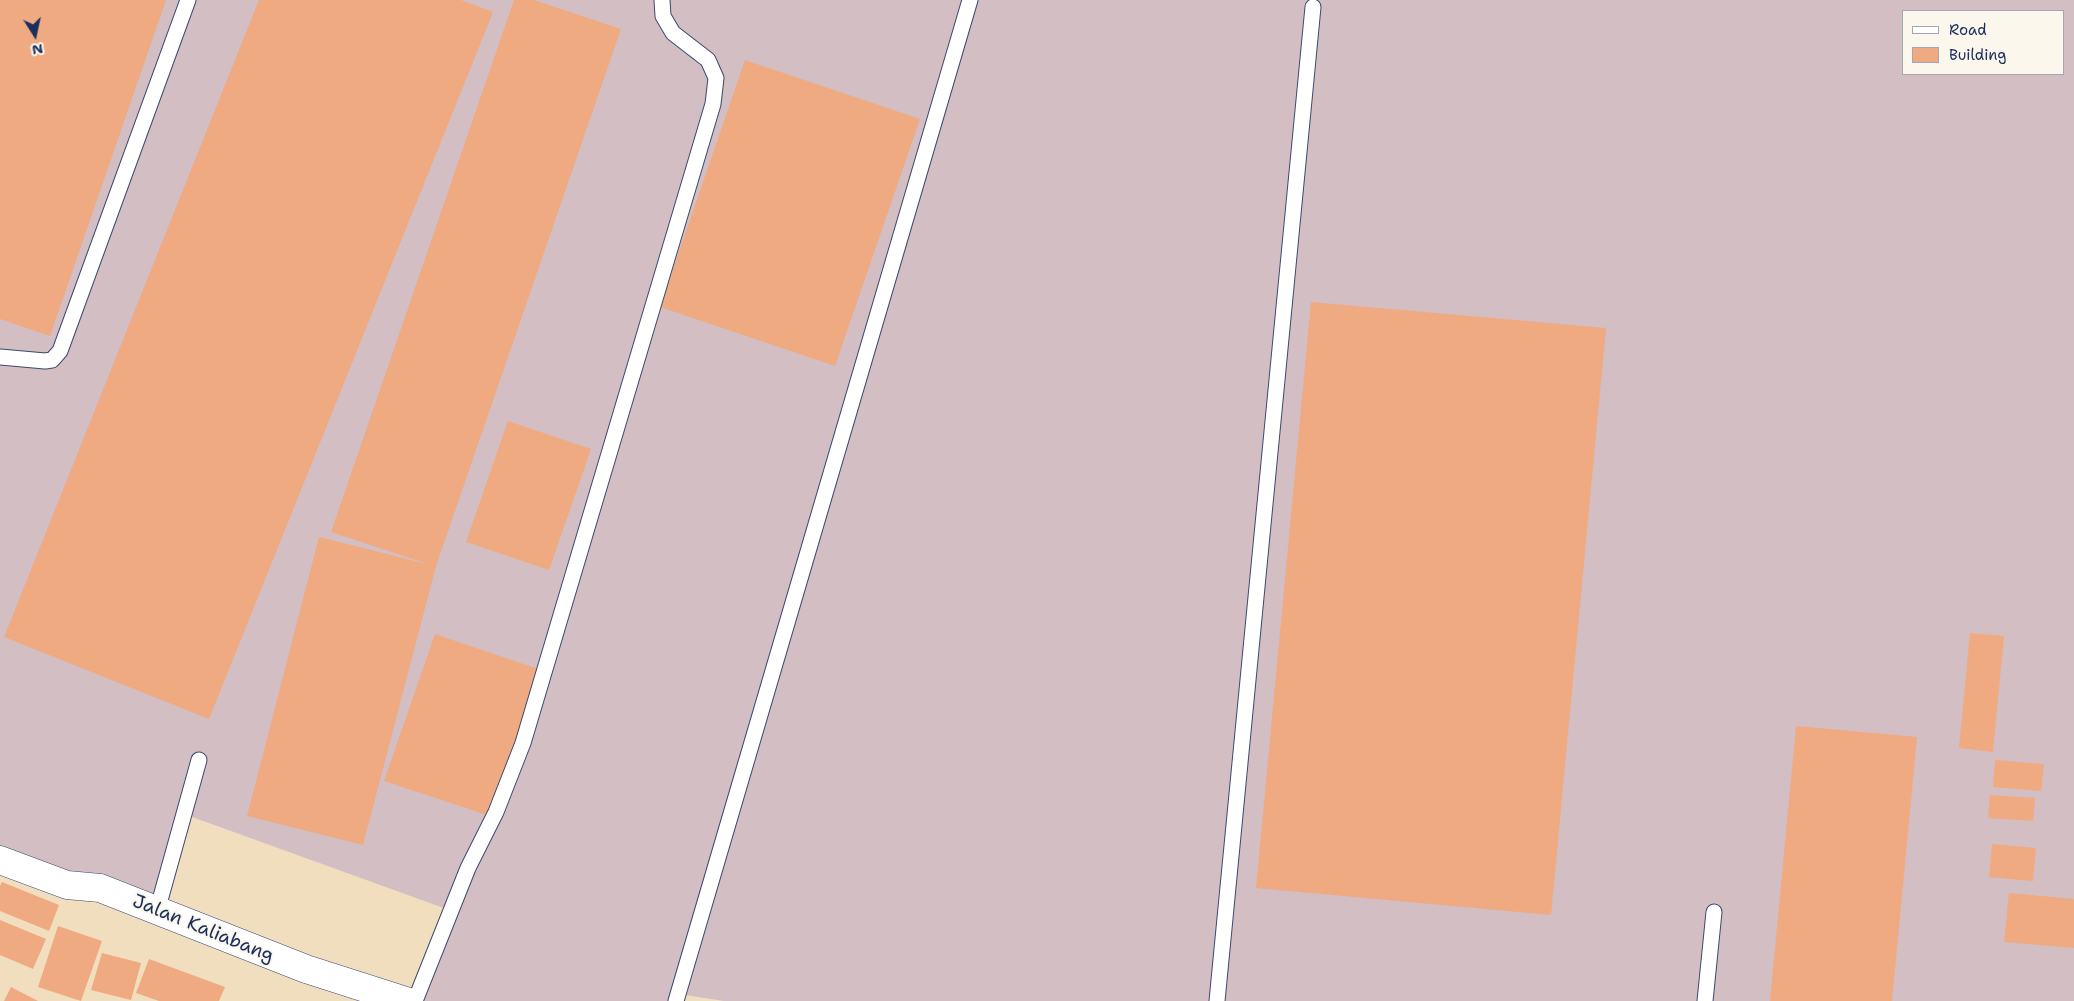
<!DOCTYPE html>
<style>
body{margin:0}
#map{position:relative;width:2074px;height:1001px;overflow:hidden;background:#f1debe;font-family:"Shantell Sans",sans-serif}
canvas{display:block}
.legend{position:absolute;left:1902px;top:10px;width:162px;height:65px;box-sizing:border-box;background:#fbf7ec;border:1px solid #a1a7b3;margin:0;padding:6px 9px;list-style:none;font-size:15px;color:#1b2f5e}
.legend li{display:flex;align-items:center;gap:10px;height:25px}
.legend b{width:25px;border:1px solid #a1a7b3}
.north{position:absolute;left:10px;top:10px;width:50px;height:50px;-webkit-text-stroke:4px #fbf7ec;paint-order:stroke;rotate:170deg;font-size:14px;font-weight:700;line-height:20px;text-align:center;color:#1b2f5e}
.north::after{content:'';display:block;margin:auto;width:18px;height:22px;background:#1b2f5e;clip-path:polygon(50% 0,100% 100%,50% 72%,0 100%)}
</style>
<div id="map">
<canvas width="2074" height="1001"></canvas>
<ul class="legend">
<li><b style="height:6px;background:#fff"></b>Road</li>
<li><b style="height:14px;background:#efaa81"></b>Building</li>
</ul>
<div class="north">N</div>
</div>
<script>
const ctx = document.querySelector('canvas').getContext('2d');
ctx.lineJoin = 'round';
function paint(path, color) { ctx.fillStyle = color; ctx.fill(path, 'evenodd'); }
const poly = rows => new Path2D(rows.map(r => 'M' + r).join(''));
function stroke(path, color, width, dash) { ctx.strokeStyle = color; ctx.lineWidth = width; ctx.lineCap = dash ? 'butt' : 'round'; ctx.setLineDash(dash || []); ctx.stroke(path); }
function label(font, color, halo, rows, align = 'center') {
  ctx.font = font + ' "Shantell Sans",sans-serif'; ctx.lineWidth = 4; ctx.setLineDash([]); ctx.textBaseline = 'middle'; ctx.strokeStyle = halo; ctx.fillStyle = color; for (const [text, x, y, turn = 0] of rows) {
    ctx.save(); ctx.translate(x, y); ctx.rotate((+turn || 0) * Math.PI / 180); ctx.textAlign = isNaN(turn) ? turn : align; if (halo) ctx.strokeText(text, 0, 0); ctx.fillText(text, 0, 0); ctx.restore();
  }
}
paint(poly([
 [0,0,2074,0,2074,1001,724,1001,679,994,676,1001,415,1001,452,911,184,814,157,911,0,860],
 [1903,11,2063,11,2063,74,1903,74]
]), '#d2bec3');
paint(poly([
 [0,0,166,0,50,336,0,319],
 [259,0,461,0,493,12,209,719,4,637],
 [514,0,534,0,621,29,436,566,363,845,247,816,319,537,431,565,331,532],
 [745,60,920,119,835,366,660,307],
 [1311,302,1606,328,1551,915,1256,888],
 [508,421,591,449,549,570,466,542],
 [1970,633,2004,636,1993,752,1959,748],
 [435,634,541,670,490,816,384,781],
 [1796,726,1917,737,1892,1001,1770,1001],
 [1995,760,2044,764,2041,791,1993,787],
 [1990,795,2035,798,2033,821,1988,818],
 [1992,844,2036,848,2033,881,1989,877],
 [2,882,59,905,49,931,0,911,0,886],
 [2009,893,2074,899,2074,948,2004,942],
 [0,920,46,939,33,969,0,955],
 [58,926,102,941,81,1001,38,987],
 [102,953,141,963,131,1000,91,990],
 [149,959,225,987,219,1001,159,1001,136,993],
 [11,987,38,1001,4,1001]
]), '#efaa81');
const service = poly([
 [0,357,45,361,52,360,60,351,188,0],
 [157,911,199,760],
 [415,1001,468,868,496,812,523,743,713,104,716,78,708,60,673,33,663,16,662,0],
 [676,1001,970,0],
 [1217,1001,1313,7],
 [1705,1001,1714,912]
]);
const primary = poly([
 [0,860,67,885,100,888,306,969,406,1001]
]);
stroke(service, '#3b496c', 17);
stroke(primary, '#3b496c', 29);
stroke(service, '#fff', 15);
stroke(primary, '#fff', 28);
label('19px', '#1b2f5e', '#fbf7ec', [
 ["Jalan Kaliabang",203,929,22]
]);
</script>
